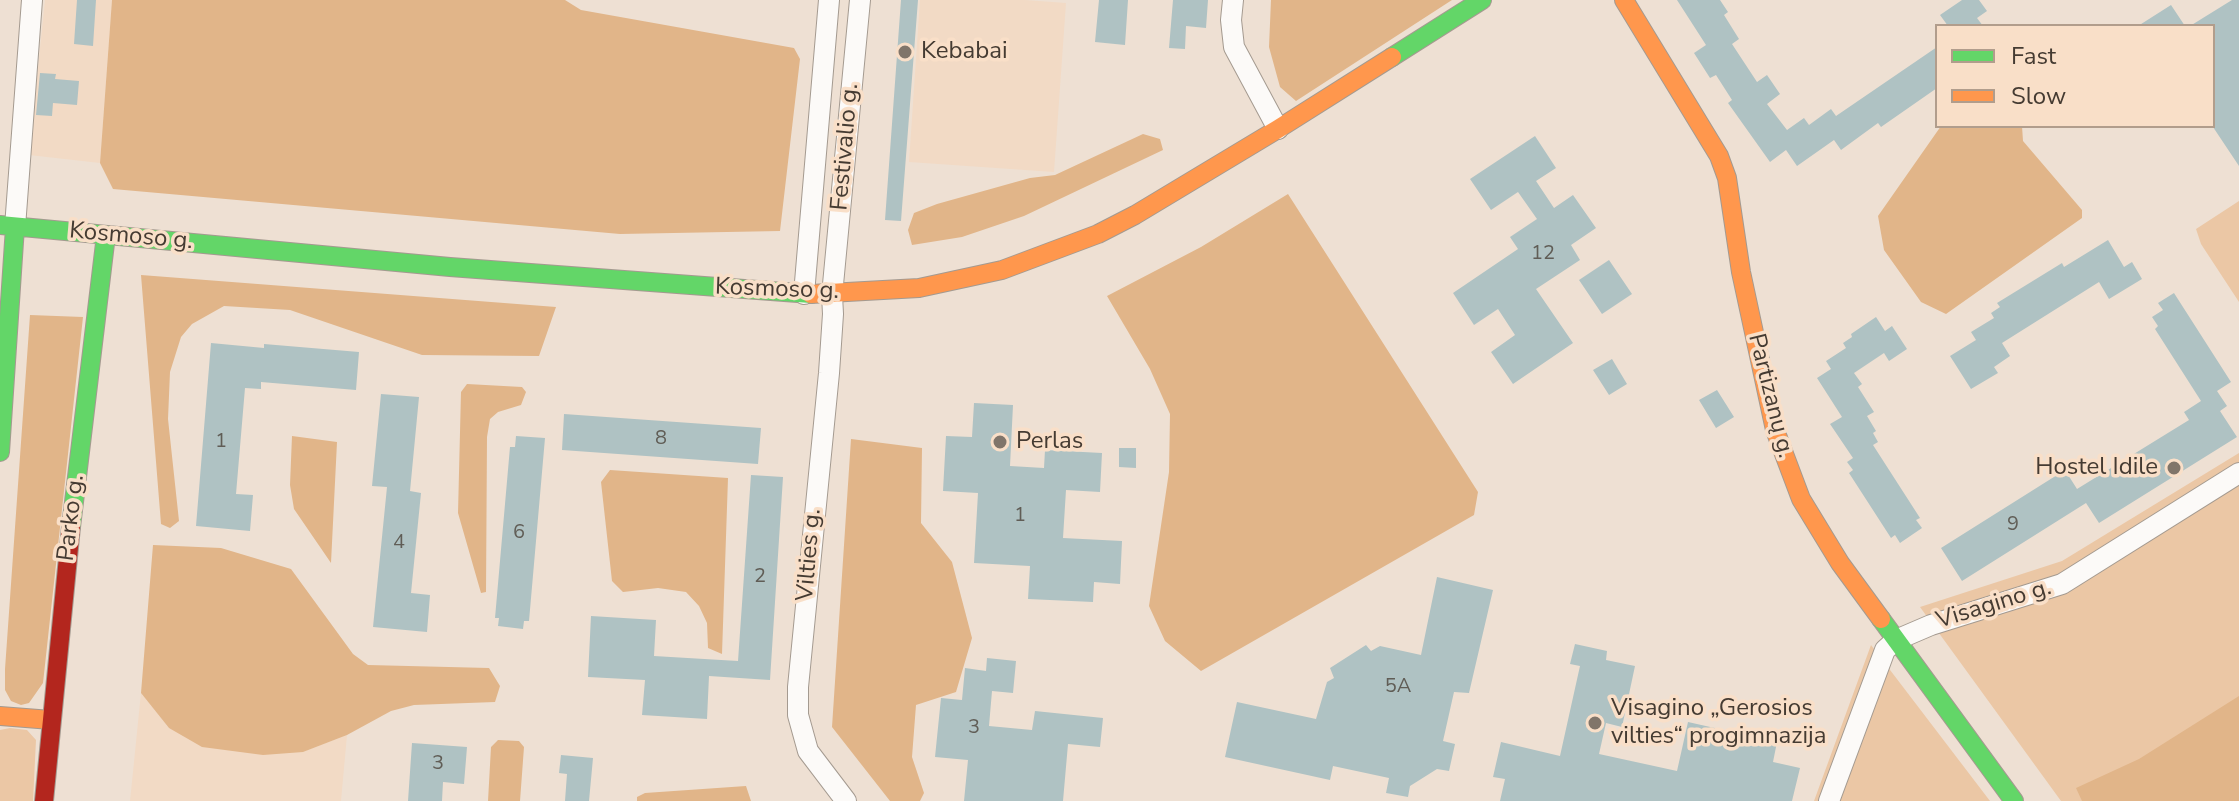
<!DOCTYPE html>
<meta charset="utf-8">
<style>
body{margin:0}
#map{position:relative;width:2239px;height:801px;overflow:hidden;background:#eee0d3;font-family:"Nunito Sans",sans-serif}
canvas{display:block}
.legend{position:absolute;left:1935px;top:24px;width:280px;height:104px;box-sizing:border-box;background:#f9dfc8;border:2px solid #b19d8c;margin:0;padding:10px 14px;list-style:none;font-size:24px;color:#453b32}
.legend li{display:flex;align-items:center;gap:16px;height:40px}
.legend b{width:40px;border:2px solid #b19d8c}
</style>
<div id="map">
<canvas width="2239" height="801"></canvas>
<ul class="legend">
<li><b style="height:10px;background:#63d668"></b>Fast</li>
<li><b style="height:10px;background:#ff974d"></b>Slow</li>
</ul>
</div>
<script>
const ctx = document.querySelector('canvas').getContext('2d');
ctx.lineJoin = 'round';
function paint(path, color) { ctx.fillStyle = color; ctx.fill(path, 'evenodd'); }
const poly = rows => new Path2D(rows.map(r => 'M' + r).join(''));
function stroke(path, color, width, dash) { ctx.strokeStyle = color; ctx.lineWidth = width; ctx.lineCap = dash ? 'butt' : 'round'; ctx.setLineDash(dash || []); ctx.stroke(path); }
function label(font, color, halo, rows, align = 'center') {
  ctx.font = font + ' "Nunito Sans",sans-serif'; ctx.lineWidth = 7; ctx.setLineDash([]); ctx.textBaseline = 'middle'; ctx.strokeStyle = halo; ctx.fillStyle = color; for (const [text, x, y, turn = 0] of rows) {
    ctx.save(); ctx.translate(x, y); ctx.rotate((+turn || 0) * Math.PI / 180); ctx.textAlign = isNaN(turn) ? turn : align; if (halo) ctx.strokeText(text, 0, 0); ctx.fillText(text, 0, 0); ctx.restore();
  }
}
paint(poly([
 [45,0,112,0,100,163,29,155],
 [920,0,1025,0,1066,3,1054,172,909,162],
 [141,693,169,728,302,752,347,735,341,801,130,801]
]), '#f2dac5');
paint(poly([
 [2239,201,2239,302,2201,244,2196,229],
 [2239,453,2239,801,2061,801,1920,607,2062,561],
 [1871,645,1990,801,1814,801],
 [10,728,27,730,36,740,33,801,0,801,0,730]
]), '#ebc7a5');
paint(poly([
 [112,0,565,0,581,10,794,48,800,59,780,231,620,234,113,189,100,163],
 [1271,0,1452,0,1296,101,1280,87,1269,47],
 [1941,126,2022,126,2023,141,2082,210,2082,218,1946,314,1921,302,1884,250,1878,216],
 [1143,134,1160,139,1163,150,1024,216,962,237,912,245,908,230,914,213,937,204,1030,178,1055,175],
 [1288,194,1478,492,1474,515,1201,671,1165,641,1149,606,1169,472,1170,414,1150,369,1107,296,1201,247],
 [141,275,556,307,539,356,422,355,290,310,224,306,192,324,181,337,170,372,168,419,179,521,170,528,161,524],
 [30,315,83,317,43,683,29,703,21,705,11,701,5,690,5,669],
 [467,384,522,387,526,392,521,405,498,412,490,419,487,437,486,592,481,593,458,513,461,392],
 [292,436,337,442,331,563,294,509,290,485],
 [851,439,922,448,921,523,952,562,972,638,956,692,916,705,912,757,924,793,920,801,890,801,832,727],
 [610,470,728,478,722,654,708,648,707,623,699,606,686,592,658,588,623,592,612,581,601,482],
 [153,545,221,548,291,569,353,654,368,665,489,668,500,686,495,702,414,705,391,711,347,735,303,752,263,755,202,747,169,728,141,693],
 [2239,696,2239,801,2082,801,2076,788,2139,759],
 [498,740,519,741,524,747,520,801,488,801,491,747],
 [746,786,751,801,637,801,637,797,645,793]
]), '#e1b589');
paint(poly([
 [77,0,96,0,93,46,74,44],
 [901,0,918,0,901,221,885,220],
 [1099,0,1128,0,1125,45,1095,42],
 [1173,0,1208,0,1206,28,1186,26,1185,49,1169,48],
 [1677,0,1720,0,1728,12,1724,15,1739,39,1732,44,1757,82,1767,75,1780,94,1767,104,1787,130,1804,118,1809,125,1831,109,1836,116,1937,47,1937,88,1881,127,1878,123,1841,150,1834,140,1797,166,1786,150,1770,162,1728,103,1732,100,1716,75,1710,78,1694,53,1706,45],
 [1962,0,1979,0,1987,11,1977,18,1983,26,1948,26,1940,15],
 [2232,0,2239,0,2239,166,2213,127,2213,26,2190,26],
 [2171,5,2185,26,2138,26],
 [40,73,56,74,55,79,79,81,77,105,53,103,52,116,36,115],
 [1535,136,1556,168,1536,181,1554,208,1573,195,1596,228,1571,245,1580,260,1536,289,1573,343,1513,384,1491,352,1515,335,1498,309,1474,325,1453,293,1518,249,1510,237,1537,219,1518,192,1491,210,1470,179],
 [2108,240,2124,267,2132,262,2142,279,2109,299,2099,282,2002,343,2010,356,1994,367,1998,373,1971,389,1950,356,1976,340,1971,332,1994,318,1991,313,2000,307,1997,303,2062,263,2064,267],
 [1609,260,1632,294,1602,314,1579,280],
 [2174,293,2231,382,2217,391,2227,406,2220,411,2237,437,2099,523,2086,503,1962,581,1941,548,2065,470,2077,489,2189,420,2184,412,2201,401,2155,329,2158,326,2152,317,2163,310,2158,303],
 [1876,317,1885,331,1892,326,1907,349,1889,361,1884,353,1854,373,1862,384,1858,387,1874,412,1867,416,1876,431,1873,433,1878,442,1873,445,1920,518,1916,520,1922,528,1900,543,1895,535,1891,538,1849,473,1853,470,1847,462,1853,458,1830,424,1842,417,1817,378,1831,369,1826,361,1846,348,1843,343,1852,337,1851,334],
 [211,343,264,348,264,344,359,352,356,390,261,382,261,389,245,388,236,494,253,495,250,531,196,526],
 [1612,359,1627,384,1609,395,1593,370],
 [1717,390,1734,417,1716,428,1699,400],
 [381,394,419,397,410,491,421,493,411,593,430,595,427,632,373,627,387,487,372,486],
 [974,403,1013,405,1010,466,1044,468,1045,450,1102,453,1100,492,1066,490,1063,538,1122,541,1120,584,1094,582,1093,602,1028,599,1030,566,974,563,978,493,943,491,946,436,972,437],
 [564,414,761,428,758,464,562,450],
 [516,436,545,438,529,621,524,621,523,629,498,626,499,618,495,618,510,447,515,447],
 [1119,448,1136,448,1136,468,1119,467],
 [751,475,783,477,770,680,709,676,707,719,642,715,645,680,588,677,591,616,656,620,654,656,738,661],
 [1437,577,1493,590,1469,693,1454,692,1443,741,1455,744,1449,771,1437,769,1410,786,1408,797,1386,793,1389,778,1333,766,1330,780,1225,757,1237,702,1316,719,1327,682,1334,678,1330,668,1366,645,1371,651,1380,646,1421,655],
 [1575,644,1607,651,1606,660,1635,666,1622,727,1606,723,1599,754,1677,771,1688,722,1777,742,1773,762,1800,768,1792,801,1500,801,1505,779,1493,777,1501,742,1560,756,1580,666,1570,664],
 [987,658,1016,661,1013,693,992,691,989,726,1032,730,1035,711,1103,718,1100,747,1068,744,1063,801,964,801,968,760,935,757,941,698,962,700,965,668,986,671],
 [412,743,467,747,464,784,443,782,442,801,408,801],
 [561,755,593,758,589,801,565,801,567,774,559,773]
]), '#afc2c3');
const street = poly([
 [1233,0,1231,20,1234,47,1278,129],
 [15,227,32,0],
 [804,294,829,0],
 [846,801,808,751,798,715,798,687,829,373,833,314,832,295,860,0],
 [1829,801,1885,650,1896,640,1931,625,2062,584,2239,473]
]);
const fast = poly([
 [1392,57,1482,0],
 [0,225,450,267,811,294],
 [0,452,15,227],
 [71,527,106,235],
 [1881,619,2014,801]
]);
const slow = poly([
 [1624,0,1719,156,1727,178,1741,272,1775,430,1801,499,1840,563,1881,619],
 [811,294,919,288,1002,270,1098,234,1135,215,1278,129,1392,57],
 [0,716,51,720]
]);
const jam = poly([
 [44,801,71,527]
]);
stroke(street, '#a49a90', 22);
stroke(fast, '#a49a90', 20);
stroke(slow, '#a49a90', 20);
stroke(jam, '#a49a90', 20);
stroke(street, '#fcfaf8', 20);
stroke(fast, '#63d668', 18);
stroke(slow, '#ff974d', 18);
stroke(jam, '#b3261e', 18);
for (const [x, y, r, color] of [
 [905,52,8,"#80756a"],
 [1000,442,8,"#80756a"],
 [2174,468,8,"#80756a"],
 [1595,723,8,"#80756a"]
]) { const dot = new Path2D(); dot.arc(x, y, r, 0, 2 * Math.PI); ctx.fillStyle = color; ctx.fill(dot); stroke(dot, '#f9dfc8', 3); }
label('20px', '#605d56', null, [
 ["12",1543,254],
 ["8",661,439],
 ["1",221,442],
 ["1",1020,516],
 ["9",2013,525],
 ["6",519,533],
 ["4",399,543],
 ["2",760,577],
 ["5A",1398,687],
 ["3",974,728],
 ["3",438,764]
]);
label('24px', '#453b32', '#f9dfc8', [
 ["Kebabai",921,52],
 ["Perlas",1016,442],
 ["Hostel Idile",2158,468,"right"],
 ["Visagino „Gerosios",1611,709],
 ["vilties“ progimnazija",1611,737]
], 'left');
label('24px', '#453b32', '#f9dfc8', [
 ["Festivalio g.",846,147,-85],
 ["Kosmoso g.",131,237,5],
 ["Kosmoso g.",777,290,2],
 ["Partizanų g.",1770,396,76],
 ["Parko g.",72,518,-83],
 ["Vilties g.",810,555,-85],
 ["Visagino g.",1994,605,-17]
]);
</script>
